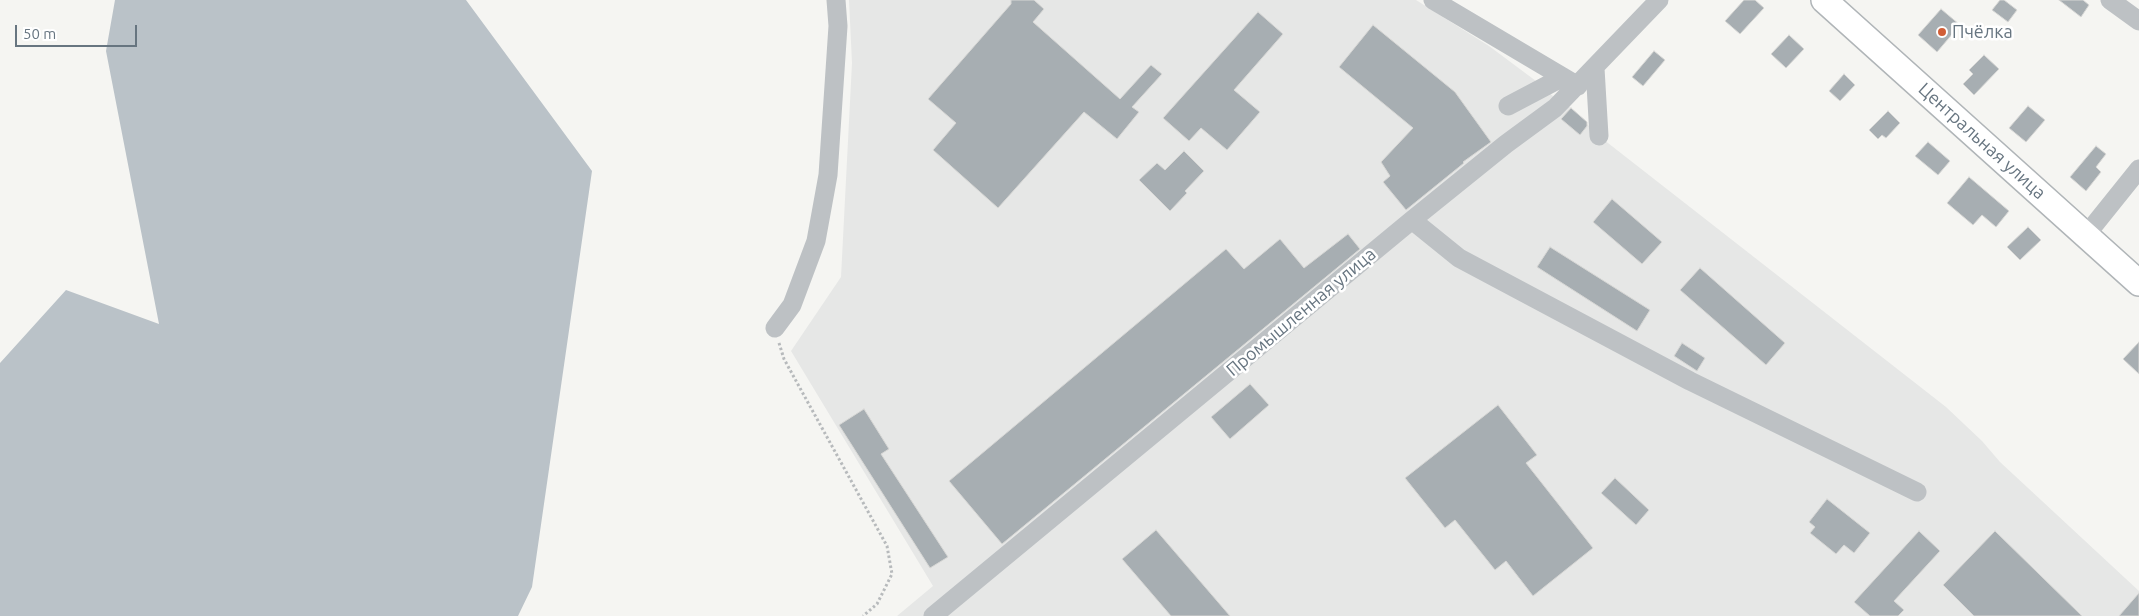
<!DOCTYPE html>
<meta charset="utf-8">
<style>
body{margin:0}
#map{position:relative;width:2139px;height:616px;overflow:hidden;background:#f5f5f2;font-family:Ubuntu,sans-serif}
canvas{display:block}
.scale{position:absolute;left:15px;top:25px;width:122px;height:22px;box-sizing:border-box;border:2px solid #677580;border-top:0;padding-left:6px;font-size:15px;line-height:18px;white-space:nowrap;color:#677580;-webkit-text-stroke:4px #fff;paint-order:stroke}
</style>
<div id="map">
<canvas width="2139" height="616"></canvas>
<div class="scale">50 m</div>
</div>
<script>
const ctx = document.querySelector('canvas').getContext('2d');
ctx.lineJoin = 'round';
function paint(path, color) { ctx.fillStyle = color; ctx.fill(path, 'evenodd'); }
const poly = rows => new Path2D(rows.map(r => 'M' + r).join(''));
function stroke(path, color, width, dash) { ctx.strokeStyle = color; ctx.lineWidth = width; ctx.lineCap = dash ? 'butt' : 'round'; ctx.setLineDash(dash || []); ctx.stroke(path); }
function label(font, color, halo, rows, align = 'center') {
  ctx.font = font + ' Ubuntu,sans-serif'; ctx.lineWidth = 5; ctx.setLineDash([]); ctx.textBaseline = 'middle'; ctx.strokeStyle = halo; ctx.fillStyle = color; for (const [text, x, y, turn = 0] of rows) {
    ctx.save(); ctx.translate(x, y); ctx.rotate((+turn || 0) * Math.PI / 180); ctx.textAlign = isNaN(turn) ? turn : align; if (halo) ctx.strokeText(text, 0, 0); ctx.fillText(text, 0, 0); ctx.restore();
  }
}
paint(poly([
 [849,0,1416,0,1489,46,1540,84,1555,98,1571,108,1599,136,1946,407,1982,441,2000,462,2139,591,2139,616,897,616,933,586,791,351,841,277,852,63]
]), '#e6e7e6');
paint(poly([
 [115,0,466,0,592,171,532,587,518,616,0,616,0,363,66,290,159,324,106,51]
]), '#bac2c8');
const building = poly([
 [1011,0,1034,0,1044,9,1033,22,1120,99,1151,65,1162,74,1132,107,1139,112,1117,139,1084,112,998,208,933,150,956,123,928,99,1011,4,1011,0],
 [1744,0,1755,0,1764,8,1740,34,1725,21,1744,0],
 [2000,0,2004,0,2017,10,2008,22,1992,10,2000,0],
 [2059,0,2083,0,2089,5,2081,17,2059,0],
 [1941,9,1960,25,1937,52,1918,35,1941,9],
 [1258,12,1283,34,1234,90,1260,112,1227,150,1201,128,1189,141,1163,118,1258,12],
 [1373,25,1455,92,1491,142,1463,162,1464,163,1406,210,1383,182,1390,176,1381,162,1413,128,1339,67,1373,25],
 [1789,35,1804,49,1786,68,1771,54,1789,35],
 [1654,51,1665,60,1643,86,1632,77,1654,51],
 [1984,55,1999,69,1974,95,1963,84,1973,74,1969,70,1984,55],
 [1844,74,1855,85,1840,101,1829,91,1844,74],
 [2028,106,2045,120,2026,142,2009,128,2028,106],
 [1571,108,1587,122,1587,126,1580,135,1561,119,1571,108],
 [1888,111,1900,123,1886,138,1882,135,1878,139,1869,130,1888,111],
 [1928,142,1950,161,1938,175,1915,156,1928,142],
 [2096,146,2106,154,2096,167,2101,172,2086,191,2070,177,2096,146],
 [1184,151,1204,171,1185,191,1187,193,1170,211,1139,180,1157,163,1165,170,1184,151],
 [1969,177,2009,211,1996,227,1982,215,1973,225,1947,203,1969,177],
 [1612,199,1662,242,1642,264,1593,222,1612,199],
 [2028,227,2041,240,2020,260,2007,247,2028,227],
 [1348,234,1360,249,1002,544,949,481,1226,249,1244,269,1280,239,1304,268,1348,234],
 [1550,247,1650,310,1637,331,1537,267,1550,247],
 [1700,268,1785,343,1766,365,1680,290,1700,268],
 [2139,342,2139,374,2123,359,2139,342],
 [1682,343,1705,358,1697,371,1674,356,1682,343],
 [1250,384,1269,405,1230,439,1211,417,1250,384],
 [1498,405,1537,455,1526,463,1593,548,1533,596,1506,561,1495,570,1455,520,1445,528,1405,478,1498,405],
 [864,409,889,449,881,454,948,557,930,568,839,425,864,409],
 [1615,478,1649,510,1636,525,1601,493,1615,478],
 [1827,499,1870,533,1854,553,1844,545,1836,554,1810,533,1815,527,1809,522,1827,499],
 [1156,530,1230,616,1171,616,1122,559,1156,530],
 [1919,531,1940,551,1894,601,1904,610,1898,616,1870,616,1854,602,1919,531],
 [1995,531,2082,616,1974,616,1943,585,1995,531],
 [2139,593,2139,616,2119,616,2139,593]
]);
paint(building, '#a7aeb2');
stroke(building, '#d7d7d5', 1);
const major = poly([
 [1824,0,2139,283]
]);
stroke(major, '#b0b5b8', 28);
stroke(poly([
 [779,343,784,359,887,546,892,574,877,604,863,616]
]), '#b7babc', 3, [2.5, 2.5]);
stroke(poly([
 [1433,0,1578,86],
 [2110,0,2139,21],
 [1595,68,1599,136],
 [1508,106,1563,77],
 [1412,220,1459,258,1690,381,1917,492],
 [2086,235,2139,169],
 [775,328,792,305,816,241,828,175,838,26,836,0],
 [933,616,1412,220,1506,144,1555,108,1659,0]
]), '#bdc1c4', 19);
stroke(major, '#fff', 25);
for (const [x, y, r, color] of [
 [1942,32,5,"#d15e37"]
]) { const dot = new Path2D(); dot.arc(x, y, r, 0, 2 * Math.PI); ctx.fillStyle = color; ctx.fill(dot); stroke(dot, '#fff', 2); }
label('18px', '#677580', '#fff', [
 ["Пчёлка",1952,32]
], 'left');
label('18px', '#677580', '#fff', [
 ["Центральная улица",1982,141,42],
 ["Промышленная улица",1301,312,-40]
]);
</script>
